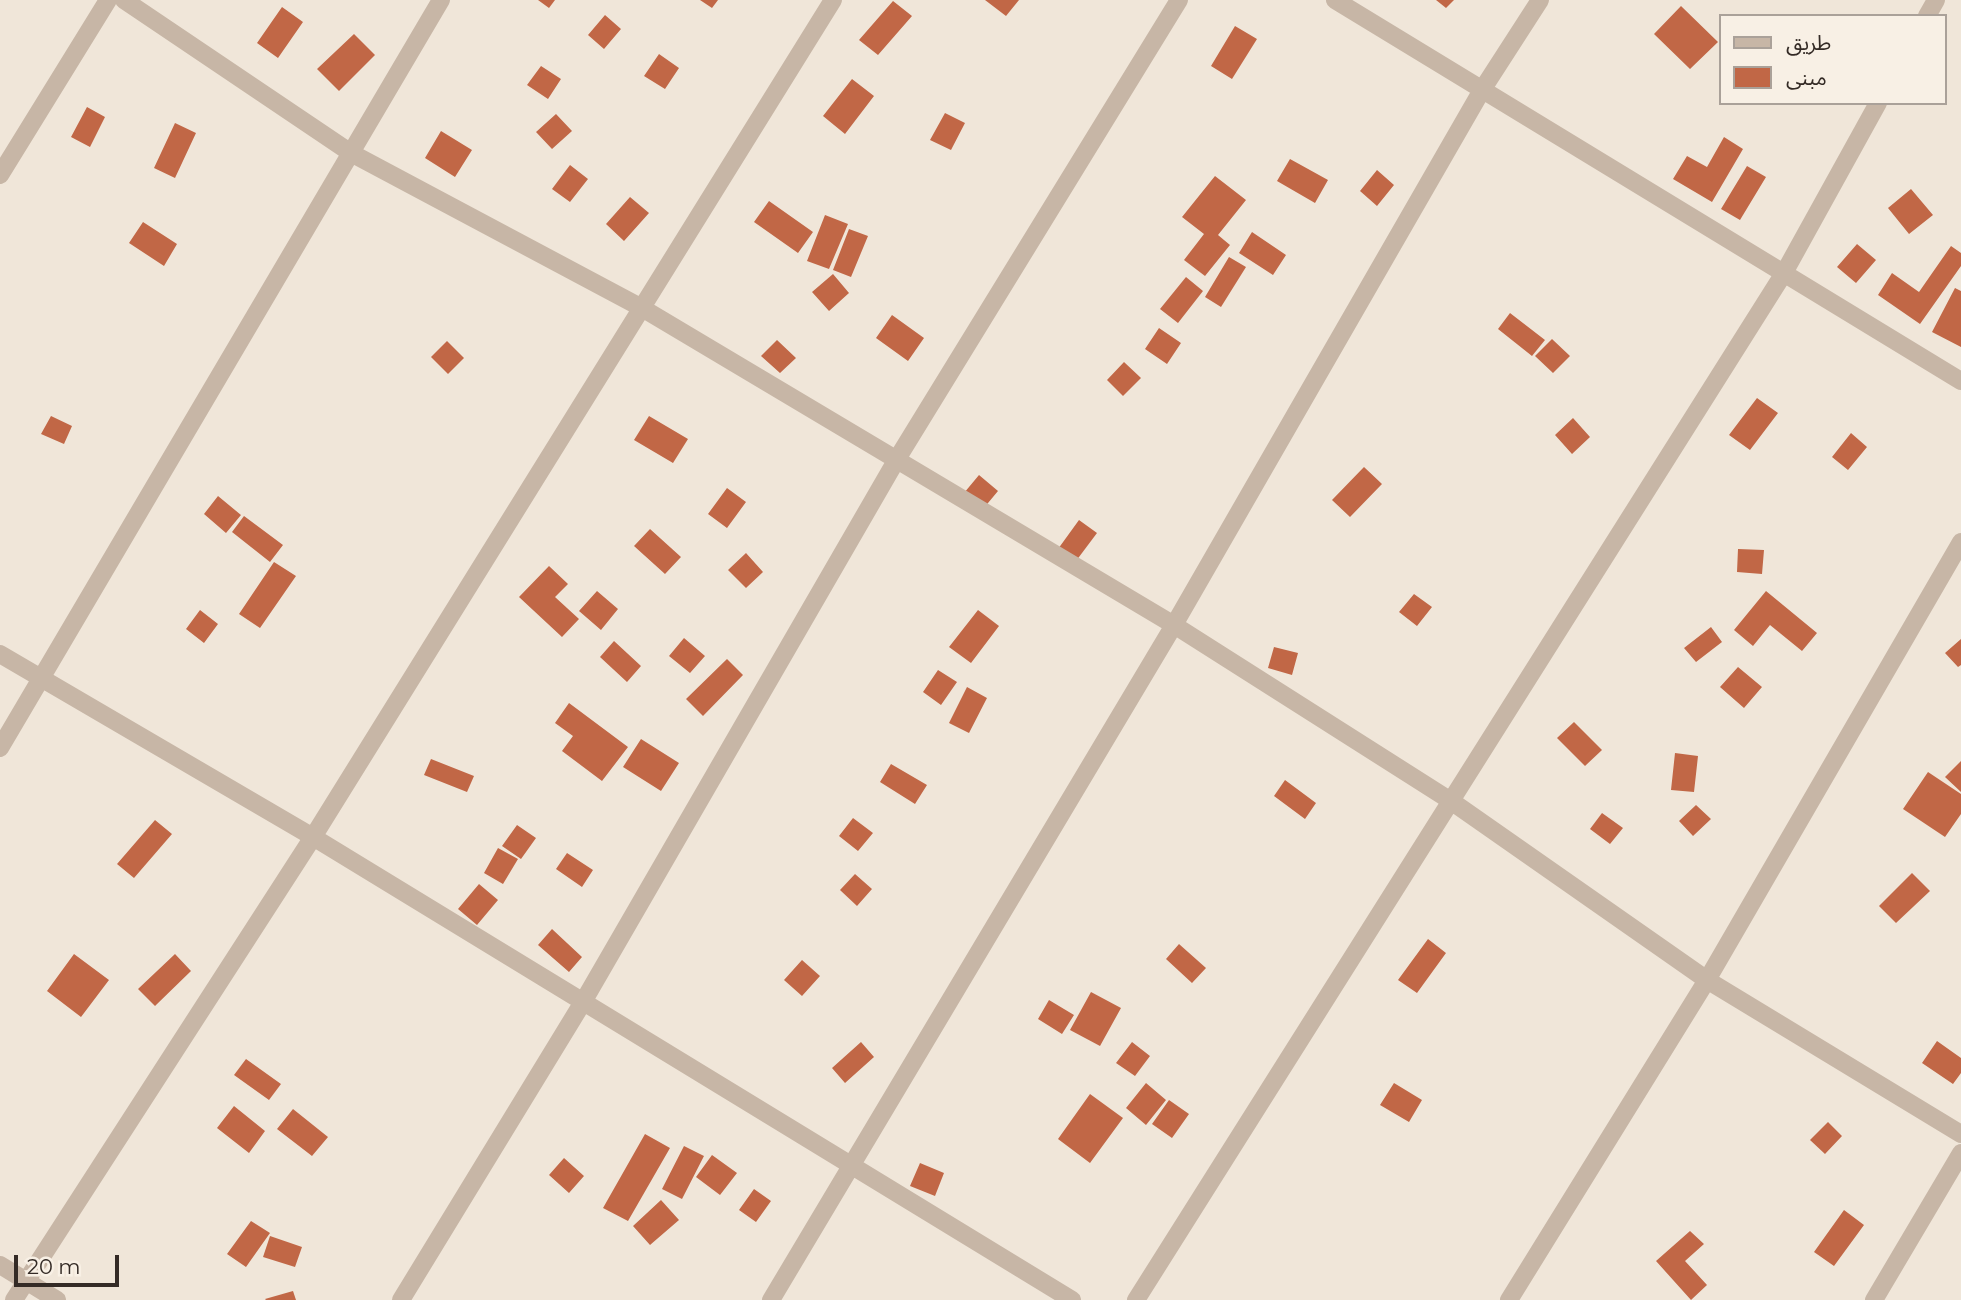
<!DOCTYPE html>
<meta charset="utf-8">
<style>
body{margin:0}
#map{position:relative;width:1961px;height:1300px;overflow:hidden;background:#f0e6d9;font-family:Montserrat,"Noto Sans Arabic",sans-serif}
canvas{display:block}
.legend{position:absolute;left:1719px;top:14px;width:228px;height:91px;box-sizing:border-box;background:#f8f0e5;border:2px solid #aaa199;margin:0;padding:9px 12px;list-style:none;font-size:21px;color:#342b26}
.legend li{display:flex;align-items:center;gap:14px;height:35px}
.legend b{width:35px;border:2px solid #aaa199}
.scale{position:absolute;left:14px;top:1255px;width:105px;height:32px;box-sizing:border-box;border:4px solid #342b26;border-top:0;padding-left:9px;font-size:21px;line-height:24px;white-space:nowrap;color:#342b26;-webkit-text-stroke:5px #f8f0e5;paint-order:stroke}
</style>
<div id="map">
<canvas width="1961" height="1300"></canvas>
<ul class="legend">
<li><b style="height:9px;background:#c7b6a6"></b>طريق</li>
<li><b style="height:19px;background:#c16746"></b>مبنى</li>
</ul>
<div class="scale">20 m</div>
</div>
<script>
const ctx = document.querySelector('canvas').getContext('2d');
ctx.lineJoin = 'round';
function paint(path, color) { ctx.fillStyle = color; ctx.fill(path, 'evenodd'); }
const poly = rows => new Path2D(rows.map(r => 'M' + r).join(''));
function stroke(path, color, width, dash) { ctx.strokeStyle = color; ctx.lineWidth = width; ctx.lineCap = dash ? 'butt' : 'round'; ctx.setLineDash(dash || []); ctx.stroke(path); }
paint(poly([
 [538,0,555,0,549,8],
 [700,0,718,0,712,8],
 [985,0,1019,0,1006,16],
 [1436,0,1454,0,1446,8],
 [893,1,912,16,878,55,859,40],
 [1681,6,1718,42,1690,69,1654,34],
 [282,7,303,22,278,58,257,43],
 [605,15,621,29,604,49,588,35],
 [1235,26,1257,39,1232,79,1211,66],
 [354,34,375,55,339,91,317,69],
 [659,54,679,68,665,89,644,76],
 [541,66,561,79,548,99,527,85],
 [852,79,874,96,845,134,823,116],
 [87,107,105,117,90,147,71,137],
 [945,113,965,123,951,150,930,140],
 [556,114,572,131,552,149,536,132],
 [175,123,196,133,175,178,154,168],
 [441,131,472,150,455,177,425,158],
 [1724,137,1743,149,1712,202,1673,179,1687,156,1707,167],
 [1290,159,1328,180,1315,203,1277,181],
 [570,165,588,179,570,202,552,189],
 [1747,166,1766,177,1740,220,1721,209],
 [1377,170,1394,185,1377,206,1360,191],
 [1215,176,1246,200,1218,235,1230,245,1205,276,1184,260,1204,234,1182,217],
 [1911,189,1933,215,1909,234,1888,208],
 [630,197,649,213,624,241,606,224],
 [769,201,813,232,798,253,754,222],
 [825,215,848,224,829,269,807,261],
 [143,222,177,244,164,266,129,243],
 [849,229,868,236,851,277,833,270],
 [1252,232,1286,255,1273,275,1239,253],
 [1857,244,1876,260,1856,283,1837,267],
 [1951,246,1961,253,1961,266,1920,324,1878,295,1892,273,1919,292],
 [1229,257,1246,267,1221,307,1205,297],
 [833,274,849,293,829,311,812,292],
 [1186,277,1203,291,1178,323,1160,309],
 [1955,288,1961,291,1961,347,1932,332],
 [1510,313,1545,340,1532,356,1498,329],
 [892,315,924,338,908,361,876,338],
 [1159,328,1181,343,1167,364,1145,349],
 [1552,339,1570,356,1553,373,1535,356],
 [777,340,796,358,780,373,761,356],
 [447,341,464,358,448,374,431,357],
 [1124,362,1141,378,1123,396,1107,380],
 [1757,398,1778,413,1750,450,1729,435],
 [51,416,72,426,64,444,41,434],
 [649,416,688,439,673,463,634,440],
 [1573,418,1590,437,1572,454,1555,435],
 [1851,433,1867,447,1848,470,1832,457],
 [1364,467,1382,484,1350,517,1332,500],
 [979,475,998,491,983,509,964,493],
 [727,488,746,502,727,528,708,514],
 [218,496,241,515,226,533,204,514],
 [244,516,283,545,270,562,232,532],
 [1079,520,1097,533,1076,561,1058,549],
 [650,529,681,557,665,574,634,546],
 [1738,549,1764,550,1762,574,1737,572],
 [746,553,763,572,746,588,728,570],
 [274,562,296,576,260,628,239,614],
 [549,566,568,584,555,597,579,619,562,637,519,597],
 [597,591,618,609,601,630,579,611],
 [1766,591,1817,633,1802,651,1770,625,1753,646,1734,630],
 [1414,594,1432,607,1417,626,1399,612],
 [200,610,218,624,204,643,186,629],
 [978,610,999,626,971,663,949,647],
 [1711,627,1722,642,1696,662,1684,648],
 [684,638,705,656,690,673,669,656],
 [1961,639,1961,665,1958,667,1945,653],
 [614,641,641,666,627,682,600,657],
 [1274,647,1298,653,1292,675,1268,668],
 [727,659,743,675,703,716,686,699],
 [1738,667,1762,687,1744,708,1720,687],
 [938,670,957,682,941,705,923,692],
 [967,687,987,698,969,733,949,723],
 [569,703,628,747,602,781,562,751,573,736,555,723],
 [1574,722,1602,750,1585,766,1557,738],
 [641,739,679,763,661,791,623,767],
 [1675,753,1698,756,1694,792,1671,790],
 [431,759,474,776,467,792,424,775],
 [1961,761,1961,792,1945,777],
 [891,764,927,785,915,804,880,782],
 [1928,772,1961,794,1961,814,1945,837,1903,809],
 [1285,780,1316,803,1305,819,1274,796],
 [1696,805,1711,819,1693,836,1679,821],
 [1602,813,1623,828,1610,844,1590,829],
 [853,818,873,833,858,851,839,836],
 [155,820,172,834,134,878,117,864],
 [517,825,536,838,521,859,502,846],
 [498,848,518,859,503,884,484,873],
 [567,853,593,870,582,887,556,869],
 [1912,873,1930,891,1896,923,1879,906],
 [855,874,872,889,857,906,840,890],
 [479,884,498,900,477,925,458,909],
 [552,929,582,957,569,972,538,945],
 [1428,939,1446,953,1417,993,1398,980],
 [1179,944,1206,968,1192,983,1166,959],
 [74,954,109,980,81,1017,47,991],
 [175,954,191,971,155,1006,138,989],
 [802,960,820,976,802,996,784,980],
 [1091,992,1121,1008,1100,1046,1070,1030],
 [1049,1000,1074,1015,1062,1034,1038,1019],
 [1937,1041,1961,1058,1961,1073,1953,1084,1922,1063],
 [861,1042,874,1057,845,1083,832,1068],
 [1132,1042,1150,1056,1135,1076,1116,1063],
 [246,1059,281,1084,269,1100,234,1075],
 [1146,1083,1166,1100,1146,1125,1126,1108],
 [1394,1083,1422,1100,1409,1122,1380,1105],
 [1090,1094,1123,1118,1090,1163,1058,1139],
 [1169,1100,1189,1114,1172,1138,1152,1124],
 [234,1106,265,1131,249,1153,217,1128],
 [293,1109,328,1137,312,1156,277,1129],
 [1828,1122,1842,1136,1825,1154,1810,1140],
 [645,1134,670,1148,628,1221,603,1208],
 [684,1146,704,1156,682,1199,662,1189],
 [712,1155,737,1173,720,1195,696,1177],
 [564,1158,584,1176,569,1193,549,1175],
 [920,1163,944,1173,935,1196,910,1186],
 [754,1189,771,1201,756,1222,739,1210],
 [661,1200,679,1220,650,1245,633,1226],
 [1844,1210,1864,1225,1834,1266,1814,1252],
 [251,1221,270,1233,246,1267,227,1254],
 [1690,1231,1704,1244,1685,1261,1707,1285,1691,1300,1656,1261],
 [270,1236,302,1247,295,1267,263,1257],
 [293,1291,296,1300,266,1300,265,1299]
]), '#c16746');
stroke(poly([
 [124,0,351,153,642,308,1174,625,1451,801,1707,980,1961,1134],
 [1335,0,1961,381],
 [1927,16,1936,0],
 [0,175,108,0],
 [0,654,313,837,1072,1300],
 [0,748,441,0],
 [0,1265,57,1300],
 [14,1300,313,837,833,0],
 [401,1300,583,1002,897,459,1179,0],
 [771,1300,1174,625,1482,90,1540,0],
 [1136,1300,1784,273,1878,103],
 [1509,1300,1707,980,1961,542],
 [1874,1300,1961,1153]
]), '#c7b6a6', 18);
</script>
